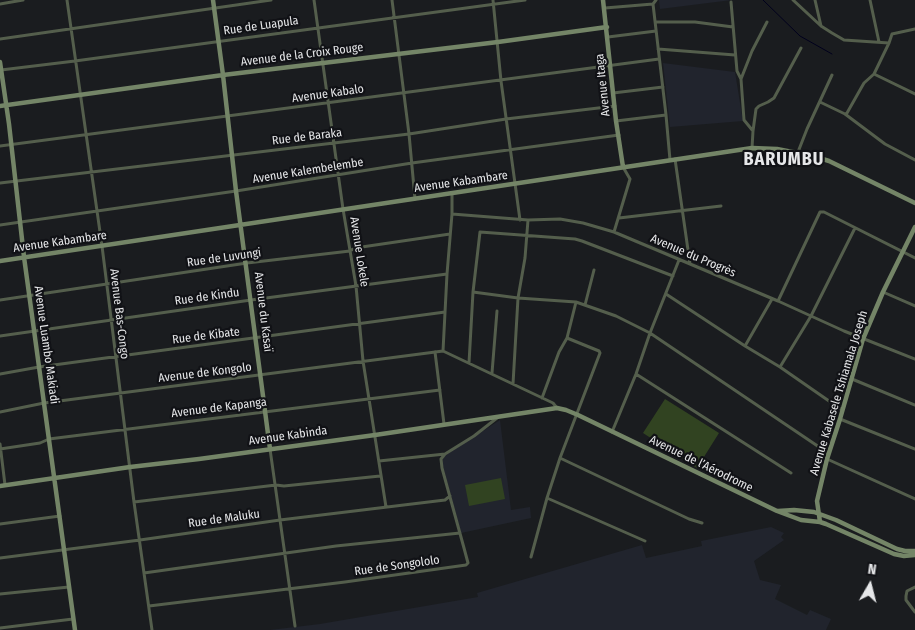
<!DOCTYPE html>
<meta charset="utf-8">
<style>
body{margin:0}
#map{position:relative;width:915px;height:630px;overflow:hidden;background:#1a1c1f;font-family:"Fira Sans Condensed",sans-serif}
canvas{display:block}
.north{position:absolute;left:845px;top:560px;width:50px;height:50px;-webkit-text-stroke:4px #111216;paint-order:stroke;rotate:8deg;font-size:14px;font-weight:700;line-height:20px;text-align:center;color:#e6e7e9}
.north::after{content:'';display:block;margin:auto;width:18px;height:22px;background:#e6e7e9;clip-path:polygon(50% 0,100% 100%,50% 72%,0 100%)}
</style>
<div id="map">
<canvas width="915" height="630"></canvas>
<div class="north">N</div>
</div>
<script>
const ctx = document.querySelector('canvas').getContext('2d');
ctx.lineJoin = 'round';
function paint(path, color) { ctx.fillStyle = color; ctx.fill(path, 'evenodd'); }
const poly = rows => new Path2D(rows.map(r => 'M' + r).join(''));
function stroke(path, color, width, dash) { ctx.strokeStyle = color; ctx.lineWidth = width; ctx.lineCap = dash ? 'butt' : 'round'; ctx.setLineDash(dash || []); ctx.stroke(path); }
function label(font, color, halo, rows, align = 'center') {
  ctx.font = font + ' "Fira Sans Condensed",sans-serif'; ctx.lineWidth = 4.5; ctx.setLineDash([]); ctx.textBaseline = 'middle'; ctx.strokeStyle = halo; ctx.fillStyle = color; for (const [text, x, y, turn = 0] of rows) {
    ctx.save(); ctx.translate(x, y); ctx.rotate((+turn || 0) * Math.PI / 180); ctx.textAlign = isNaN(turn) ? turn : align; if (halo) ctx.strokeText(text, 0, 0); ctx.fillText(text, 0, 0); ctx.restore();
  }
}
paint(poly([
 [659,0,732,0,660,9],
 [663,63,735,72,743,121,670,127],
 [500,420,511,510,530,507,531,518,461,533,443,466,443,459,444,456],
 [771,527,784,533,781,537,784,540,754,561,760,580,781,585,775,599,807,615,810,610,831,619,826,630,270,630,320,624,478,597,477,593,642,545,646,558,702,546,701,541]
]), '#21242d');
paint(poly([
 [665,399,719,433,697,468,643,433],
 [501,478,505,499,469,506,465,485]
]), '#314321');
stroke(poly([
 [763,0,800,36,832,54]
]), '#01001d', 1);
stroke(poly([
 [67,0,102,246,134,502,152,630],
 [314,0,343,209,356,286,363,361,386,507],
 [392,0,409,134,415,199],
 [493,0,501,81,520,220],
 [656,0,653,4,666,115,670,160],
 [793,0,821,26,832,33,844,40,889,43],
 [815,0,821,26],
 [870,0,879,42],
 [731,2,737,71,741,79],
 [0,4,23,0],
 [605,8,653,4],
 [655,22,695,22,733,27],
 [608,37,656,31],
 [0,39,271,0],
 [658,49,735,55],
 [1,70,75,61,525,0],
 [874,74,915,94],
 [613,93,663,87],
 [820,102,845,114,885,144,915,160],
 [845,114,847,113,860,90,864,83,874,74,889,43,892,34,915,29],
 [616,121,666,115],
 [753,131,744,120,741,79,752,51,767,22],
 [0,146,659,59],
 [752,148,753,131,756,109,759,106,768,102,774,98,801,48],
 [798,152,807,129,832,75],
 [675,159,690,264],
 [0,183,409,134,506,119,615,106],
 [452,214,528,220,560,219,583,223,614,232,778,301,844,331,915,359],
 [619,218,721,206],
 [0,225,236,191,412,163,619,135],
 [614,232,630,179,623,167],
 [473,292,518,298,576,302,616,316,650,333,828,453],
 [883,292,915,306],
 [666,294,745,346,780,367,842,410],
 [0,300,247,263,350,251,355,248,450,234],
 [778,301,820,212,824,212,915,258],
 [585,305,594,270],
 [0,336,251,300,447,274],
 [745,346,772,299],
 [443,351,447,274,452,214,452,193],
 [435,352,444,424],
 [469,363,473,292,480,232,575,239,582,241,673,276],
 [780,367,811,316,855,228],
 [492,373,497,311],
 [0,374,39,367,445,312],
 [636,374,791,473],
 [852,379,915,405],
 [513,384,518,298,525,258,528,220],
 [542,398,559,352,567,338,576,302],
 [0,412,44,403,443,351,553,403,557,408],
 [840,419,915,449],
 [612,432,636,374,650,333,679,260],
 [0,444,5,485],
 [0,449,40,443,49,439,440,390],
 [270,449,295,626],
 [560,458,689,519,702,523],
 [827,459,915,499],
 [379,461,445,454],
 [547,498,645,541],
 [134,502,276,485,284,486,380,476],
 [0,524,60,516],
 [531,557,547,498,560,458,600,353,599,351,567,338],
 [0,558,140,540,280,520,445,500,450,496],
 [144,573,336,546,460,533],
 [915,587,907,591,906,596,906,600,915,612],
 [0,594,69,587],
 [149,606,345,582,466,565,468,563,464,548,442,468,441,459,445,454,474,436,497,418],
 [0,628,73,619]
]), '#545e4c', 3);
stroke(poly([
 [213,0,223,75,236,191,270,449],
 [603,0,616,121,623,167],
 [0,62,9,124,24,257,75,630],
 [0,106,223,75,498,42,607,27],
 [0,261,752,148,777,149,813,156,829,161,915,203],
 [0,486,130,467,199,459,375,435,557,408,566,410,578,415,777,511,801,520,820,522,826,524,894,554,904,556,915,555],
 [778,511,794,510,814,512,836,520,897,549,905,551,915,551],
 [820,522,817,501,827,459,840,419,863,339,883,292,915,227]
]), '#748567', 4.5);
label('12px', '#e6e7e9', '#111216', [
 ["Rue de Luapula",261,26,-8],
 ["Avenue de la Croix Rouge",302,55,-7],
 ["Avenue Itaga",603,85,-96],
 ["Avenue Kabalo",328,94,-8],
 ["Rue de Baraka",307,137,-7],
 ["Avenue Kalembelembe",308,171,-9],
 ["Avenue Kabambare",461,182,-8],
 ["Avenue Kabambare",60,242,-8],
 ["Avenue Lokele",359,252,81],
 ["Avenue du Progrès",693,256,23],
 ["Rue de Luvungi",224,258,-8],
 ["Rue de Kindu",207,297,-8],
 ["Avenue du Kasaï",263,312,83],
 ["Avenue Bas-Congo",119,314,83],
 ["Rue de Kibate",206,336,-7],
 ["Avenue Luambo Makiadi",46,345,82],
 ["Avenue de Kongolo",205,373,-7],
 ["Avenue Kabasele Tshiamala Joseph",839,393,-73],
 ["Avenue de Kapanga",219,408,-7],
 ["Avenue Kabinda",288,436,-8],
 ["Avenue de l’Aérodrome",701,464,26],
 ["Rue de Maluku",224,519,-8],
 ["Rue de Songololo",397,566,-8]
]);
ctx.letterSpacing = '1px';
label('bold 18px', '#e6e7e9', '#111216', [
 ["BARUMBU",784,160]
]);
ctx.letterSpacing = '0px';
</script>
